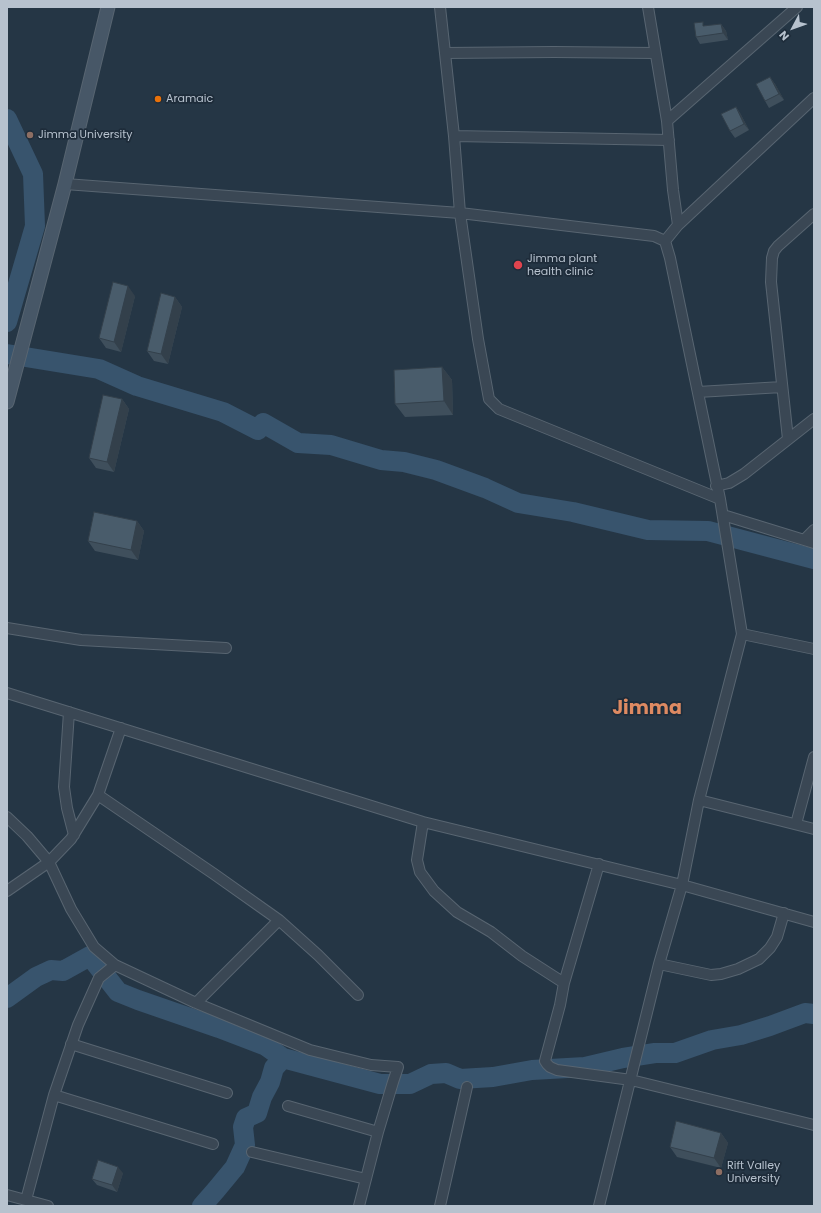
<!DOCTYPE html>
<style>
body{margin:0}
#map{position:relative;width:821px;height:1213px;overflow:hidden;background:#253645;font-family:Poppins,sans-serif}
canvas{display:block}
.frame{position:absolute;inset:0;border:8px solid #b7c2ce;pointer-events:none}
.north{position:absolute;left:773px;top:8px;width:40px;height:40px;-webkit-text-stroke:3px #1e2c3a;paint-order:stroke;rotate:229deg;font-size:11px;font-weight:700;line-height:16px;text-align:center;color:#b7c2ce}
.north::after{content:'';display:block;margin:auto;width:14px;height:18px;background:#b7c2ce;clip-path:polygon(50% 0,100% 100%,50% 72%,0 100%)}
</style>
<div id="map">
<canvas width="821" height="1213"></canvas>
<div class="frame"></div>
<div class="north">N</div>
</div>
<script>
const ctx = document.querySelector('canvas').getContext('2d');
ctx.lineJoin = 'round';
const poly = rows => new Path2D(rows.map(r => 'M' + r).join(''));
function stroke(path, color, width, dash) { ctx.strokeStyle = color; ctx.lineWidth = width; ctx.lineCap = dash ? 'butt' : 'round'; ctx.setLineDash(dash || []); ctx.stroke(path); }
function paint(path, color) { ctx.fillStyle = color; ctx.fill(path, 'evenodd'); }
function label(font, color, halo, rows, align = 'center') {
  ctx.font = font + ' Poppins,sans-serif'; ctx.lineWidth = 3.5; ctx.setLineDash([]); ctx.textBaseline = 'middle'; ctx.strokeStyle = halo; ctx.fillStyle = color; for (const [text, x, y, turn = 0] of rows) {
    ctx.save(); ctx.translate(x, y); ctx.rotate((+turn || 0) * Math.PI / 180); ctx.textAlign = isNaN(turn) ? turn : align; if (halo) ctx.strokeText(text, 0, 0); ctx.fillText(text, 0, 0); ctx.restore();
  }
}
stroke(poly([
 [7,119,33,174,35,226,7,322],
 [7,354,99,369,137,386,223,412,258,430,263,423,298,443,331,445,381,460,404,462,436,470,485,488,518,503,573,512,648,530,708,531,814,559],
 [7,998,36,977,51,970,63,971,90,956,118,992,138,1000,219,1028,266,1046,283,1058],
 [202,1206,216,1190,235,1167,245,1145,243,1127,246,1118,257,1113,262,1097,270,1082,274,1068,283,1058,380,1084,410,1084,431,1074,446,1073,460,1079,493,1077,532,1070,585,1067,623,1058,655,1053,675,1053,712,1040,741,1035,770,1026,805,1013,814,1014]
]), '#38546d', 20);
const street = poly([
 [440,7,454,136,460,213,478,339,489,399,499,409,720,499],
 [648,7,667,121,673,190,678,225],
 [445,53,554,52,655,53],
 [667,121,797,7],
 [454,136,669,140],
 [65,184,460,213,654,236,665,241,670,258,720,499,742,634,699,800,682,885,659,964,599,1206],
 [665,241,678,225,814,98],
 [698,392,782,387],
 [788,439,771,282,772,258,774,251,778,246,814,214],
 [716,486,729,483,744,474,814,419],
 [723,515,814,543],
 [804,540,814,530],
 [7,628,81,640,226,648],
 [742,634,814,649],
 [7,693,423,822,682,885,814,922],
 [69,712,64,787,67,808,74,835],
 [98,795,214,874,279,920,318,955,358,995],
 [699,800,814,829],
 [7,817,27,836,49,862,71,909,94,947,115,965,196,1003,310,1050,371,1065,398,1067,393,1082,378,1132,359,1206],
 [423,822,417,860,420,872,434,891,457,912,491,932,522,956,564,983],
 [796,824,814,757],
 [599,864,564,983,560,1005,546,1057,545,1061,547,1064,550,1067,557,1070,631,1080,814,1125],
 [7,891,49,862,71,839,98,795,121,728],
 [659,964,711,975,721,974,738,969,759,959,770,948,777,937,784,913],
 [196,1003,279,920],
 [71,1044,227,1093],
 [54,1095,213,1144],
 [288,1106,378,1132],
 [252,1152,366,1179],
 [7,1195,48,1206],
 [26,1200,54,1095,78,1025,99,978,115,965],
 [440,1206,467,1087]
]);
const secondary = poly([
 [7,402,65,184,108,7]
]);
stroke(street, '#586571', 12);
stroke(secondary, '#586571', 15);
stroke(street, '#3a4754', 10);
stroke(secondary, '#475767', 13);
paint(poly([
 [721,24,726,31,728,40,700,44,696,37,706,26],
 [770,77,775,84,784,100,769,108,765,101],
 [736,107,740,113,749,130,735,138,730,131],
 [135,296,121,352,106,348,99,338],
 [175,297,182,307,168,364,154,361,147,351],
 [442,367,452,380,453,415,405,417,395,404],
 [122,399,129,409,114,472,96,468,89,458],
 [137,521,144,531,138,560,95,551,88,541],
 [721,1133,728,1143,721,1168,677,1157,670,1147],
 [123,1173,117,1192,97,1185,92,1179]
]), '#3f4f5c');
paint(poly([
 [721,24,726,31,728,40,723,33],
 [770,77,775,84,784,100,779,94],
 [736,107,740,113,749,130,744,124],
 [128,286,135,296,121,352,114,342],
 [175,297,182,307,168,364,161,354],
 [442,367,452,380,453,415,444,401],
 [122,399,129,409,114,472,107,462],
 [137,521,144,531,138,560,131,550],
 [721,1133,728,1143,721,1168,714,1158],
 [118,1167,123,1173,117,1192,112,1185]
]), '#33404b');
const building = poly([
 [703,22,703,26,721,24,723,33,696,37,694,23,703,22],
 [770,77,779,94,765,101,756,84,770,77],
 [736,107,744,124,730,131,721,114,736,107],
 [113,282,128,286,114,342,99,338,113,282],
 [161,293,175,297,161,354,147,351,161,293],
 [442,367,444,401,395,404,394,370,442,367],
 [103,395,122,399,107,462,89,458,103,395],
 [94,512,137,521,131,550,88,541,94,512],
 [676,1121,721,1133,714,1158,670,1147,676,1121],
 [98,1160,118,1167,112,1185,92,1179,98,1160]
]);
paint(building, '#495c6b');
stroke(building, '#33404b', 1);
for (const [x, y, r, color] of [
 [158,99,4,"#e8710a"],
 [30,135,4,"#8d6e63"],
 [518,265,5,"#e0444e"],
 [719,1172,4,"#8d6e63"]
]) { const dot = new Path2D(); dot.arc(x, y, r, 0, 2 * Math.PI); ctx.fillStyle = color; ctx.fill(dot); stroke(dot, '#1e2c3a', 1.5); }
label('11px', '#b7c2ce', '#1e2c3a', [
 ["Aramaic",166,99],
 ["Jimma University",38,135],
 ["Jimma plant",527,259],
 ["health clinic",527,272],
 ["Rift Valley",727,1166],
 ["University",727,1179]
], 'left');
label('bold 19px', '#de8a62', '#1e2c3a', [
 ["Jimma",647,709]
]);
</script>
